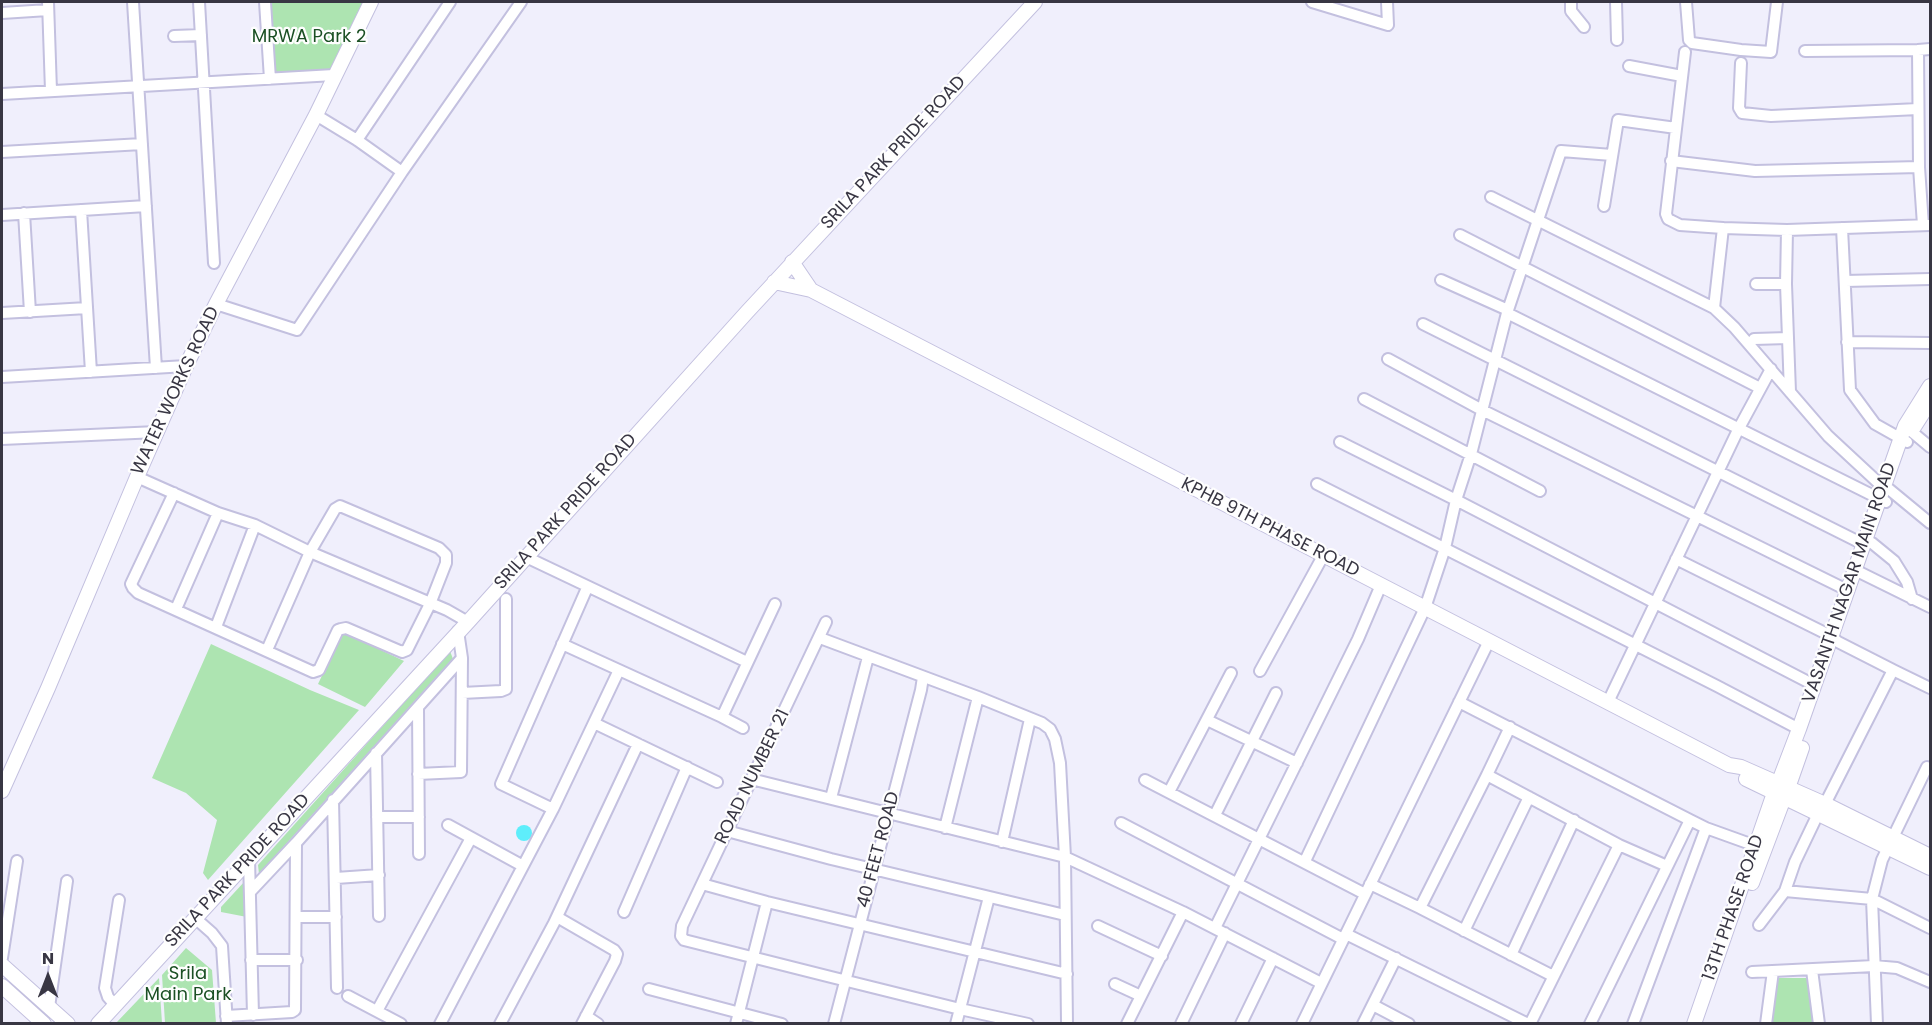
<!DOCTYPE html>
<style>
body{margin:0}
#map{position:relative;width:1932px;height:1025px;overflow:hidden;background:#f0effc;font-family:Poppins,sans-serif}
canvas{display:block}
.frame{position:absolute;inset:0;border:3px solid #383643;pointer-events:none}
.north{position:absolute;left:18px;top:947px;width:60px;height:60px;-webkit-text-stroke:4px #fefefe;paint-order:stroke;rotate:0deg;font-size:16px;font-weight:700;line-height:24px;text-align:center;color:#383643}
.north::after{content:'';display:block;margin:auto;width:21px;height:27px;background:#383643;clip-path:polygon(50% 0,100% 100%,50% 72%,0 100%)}
</style>
<div id="map">
<canvas width="1932" height="1025"></canvas>
<div class="frame"></div>
<div class="north">N</div>
</div>
<script>
const ctx = document.querySelector('canvas').getContext('2d');
ctx.lineJoin = 'round';
function paint(path, color) { ctx.fillStyle = color; ctx.fill(path, 'evenodd'); }
const poly = rows => new Path2D(rows.map(r => 'M' + r).join(''));
function stroke(path, color, width, dash) { ctx.strokeStyle = color; ctx.lineWidth = width; ctx.lineCap = dash ? 'butt' : 'round'; ctx.setLineDash(dash || []); ctx.stroke(path); }
function label(font, color, halo, rows, align = 'center') {
  ctx.font = font + ' Poppins,sans-serif'; ctx.lineWidth = 4.5; ctx.setLineDash([]); ctx.textBaseline = 'middle'; ctx.strokeStyle = halo; ctx.fillStyle = color; for (const [text, x, y, turn = 0] of rows) {
    ctx.save(); ctx.translate(x, y); ctx.rotate((+turn || 0) * Math.PI / 180); ctx.textAlign = isNaN(turn) ? turn : align; if (halo) ctx.strokeText(text, 0, 0); ctx.fillText(text, 0, 0); ctx.restore();
  }
}
paint(poly([
 [265,2,365,2,334,73,269,73],
 [343,632,404,661,365,707,318,684],
 [211,644,310,690,359,710,208,880,203,873,217,820,186,793,152,778],
 [450,651,453,659,259,874,258,865],
 [245,881,247,917,221,912,221,907],
 [186,948,212,970,216,1023,165,1023,162,975],
 [159,978,162,1023,116,1023],
 [1776,978,1809,978,1815,1023,1770,1024]
]), '#ade4b1');
paint(poly([
 '516 833a8 8 0 1 1 16 0a8 8 0 1 1-16 0Z'
]), '#5eeefb');
const street = poly([
 [48,2,51,91],
 [133,2,156,368],
 [199,2,214,263],
 [265,2,270,79],
 [1312,2,1388,25,1387,2],
 [1571,2,1571,11,1584,27],
 [1616,2,1617,40],
 [1686,2,1689,40,1692,43,1741,50,1771,52,1777,2],
 [2,13,48,10],
 [174,36,201,35],
 [1805,51,1918,50],
 [1741,63,1739,108,1742,113,1771,116,1918,109],
 [1629,66,1682,76],
 [2,94,334,75],
 [316,115,357,140,402,172],
 [357,140,450,2],
 [2,152,142,144],
 [1671,161,1755,171,1919,167],
 [1491,197,1714,308,1723,228,1680,225,1668,219,1666,214,1685,52],
 [1604,206,1618,120,1676,128],
 [81,210,91,372],
 [24,213,30,312],
 [2,215,146,206],
 [1923,225,1919,167,1918,50,1930,49],
 [1723,228,1787,230,1930,225],
 [1842,228,1850,390,1875,424,1907,442],
 [1787,230,1786,284,1790,392],
 [1460,235,1760,388],
 [1441,280,1508,310],
 [1845,281,1930,279],
 [1756,284,1786,284],
 [216,304,297,330,402,172,521,2],
 [1714,308,1734,327,1828,436,1884,488,1890,490,1930,523],
 [2,313,87,308],
 [1507,313,1886,502],
 [1423,324,1863,544],
 [1754,339,1788,338],
 [1847,342,1930,343],
 [1388,359,1482,410,1847,590],
 [2,377,186,366],
 [1364,399,1540,491],
 [1905,426,1930,447],
 [2,439,157,432],
 [1340,442,1456,500,1814,685],
 [137,477,218,513,255,525,310,552,447,610,468,622],
 [1317,484,1717,686,1799,729],
 [174,493,131,584,133,588,138,593,313,672,319,670,338,630,341,629,346,628,402,652,407,650,430,604,446,563,446,555,439,548,340,506,335,509,310,552,267,650],
 [1872,543,1894,561,1907,582,1912,599],
 [526,557,747,662],
 [1676,559,1831,636,1838,642,1893,670,1825,804],
 [1861,573,1930,607],
 [176,609,218,513],
 [826,622,682,926,681,936,684,940,831,977,960,1009,1028,1024],
 [216,627,255,525],
 [820,638,978,697,1042,723,1050,729,1055,739,1060,763,1065,857,1067,1024],
 [562,644,722,717,775,604],
 [1893,670,1930,688],
 [1260,671,1323,556],
 [462,693,501,691,506,689,506,599],
 [1459,702,1690,820],
 [1608,702,1738,430,1771,369],
 [418,707,419,854],
 [722,717,743,728],
 [1207,720,1297,763],
 [594,723,717,782],
 [376,753,379,916],
 [418,774,461,772,462,658,458,631],
 [1487,775,1510,727],
 [751,779,1065,857,1183,912,1321,983],
 [1145,780,1365,894],
 [1169,792,1231,673],
 [831,798,868,657],
 [333,800,337,988],
 [553,809,501,784,587,588],
 [1215,815,1276,693],
 [377,817,419,817],
 [1121,823,1343,939],
 [448,825,523,866],
 [945,828,978,697],
 [727,831,831,859,1065,915],
 [1002,842,1030,719],
 [249,859,253,1015],
 [1305,861,1425,608,1445,548,1456,500,1471,454,1507,313,1561,151,1612,155],
 [336,878,379,875],
 [702,884,767,902,1067,974],
 [1370,884,1420,908],
 [1785,891,1872,899,1882,860,1927,767],
 [250,892,296,843,462,658],
 [624,912,687,767],
 [296,917,336,917],
 [557,917,614,950,617,954,615,961,582,1024],
 [195,918,212,933,222,946,227,1024],
 [1759,925,1785,891,1795,862,1818,814],
 [1098,926,1162,956],
 [1215,928,1358,639,1381,585],
 [1464,931,1529,797],
 [1346,934,1528,1024],
 [1511,955,1574,820],
 [2,958,17,861],
 [251,960,297,960],
 [1812,970,1819,1024],
 [1752,972,1874,966,1897,968,1930,982],
 [1553,976,1420,908,1487,775,1619,845],
 [1115,984,1141,996],
 [649,989,782,1024],
 [348,996,401,1024],
 [115,1005,108,997,105,988,119,900],
 [1373,1005,1409,1024],
 [49,1007,67,881],
 [377,1011,471,838],
 [226,1016,292,1012,295,1010,296,843],
 [586,1016,598,1024],
 [440,1024,553,809,619,670],
 [500,1024,554,923,638,744],
 [736,1024,767,902],
 [834,1024,921,690,923,677],
 [956,1024,989,897],
 [1127,1024,1183,912],
 [1181,1024,1225,933],
 [1241,1024,1273,958],
 [1302,1024,1489,641],
 [1363,1024,1396,958],
 [1530,1024,1619,845,1667,866],
 [1590,1024,1690,820,1706,828,1756,846],
 [1633,1024,1706,828],
 [1766,1024,1773,971],
 [1877,1024,1872,899,1930,928]
]);
const secondary = poly([
 [792,262,811,290],
 [774,282,811,290,1729,765,1741,767,1825,804,1930,856],
 [1914,427,1930,402],
 [1746,779,1930,868],
 [1778,784,1799,729,1905,426,1930,386],
 [1788,788,1802,748],
 [2,791,48,688,137,477,186,366,216,304,316,115,371,2],
 [1752,883,1784,798],
 [2,965,68,1024],
 [2,986,44,1024],
 [98,1024,468,622,747,312,1035,2],
 [1694,1024,1774,793]
]);
stroke(street, '#c3c0df', 14);
stroke(secondary, '#c3c0df', 16);
stroke(street, '#fff', 10);
stroke(secondary, '#fff', 14);
label('18px', '#1b5024', '#fefefe', [
 ["MRWA Park 2",309,37],
 ["Srila",188,974],
 ["Main Park",188,995]
]);
label('18px', '#383643', '#fefefe', [
 ["SRILA PARK PRIDE ROAD",894,153,-47],
 ["WATER WORKS ROAD",176,391,-65],
 ["SRILA PARK PRIDE ROAD",566,512,-48],
 ["KPHB 9TH PHASE ROAD",1270,528,27],
 ["VASANTH NAGAR MAIN ROAD",1850,583,-71],
 ["ROAD NUMBER 21",753,777,-64],
 ["40 FEET ROAD",879,850,-75],
 ["SRILA PARK PRIDE ROAD",238,871,-47],
 ["13TH PHASE ROAD",1734,908,-71]
]);
</script>
